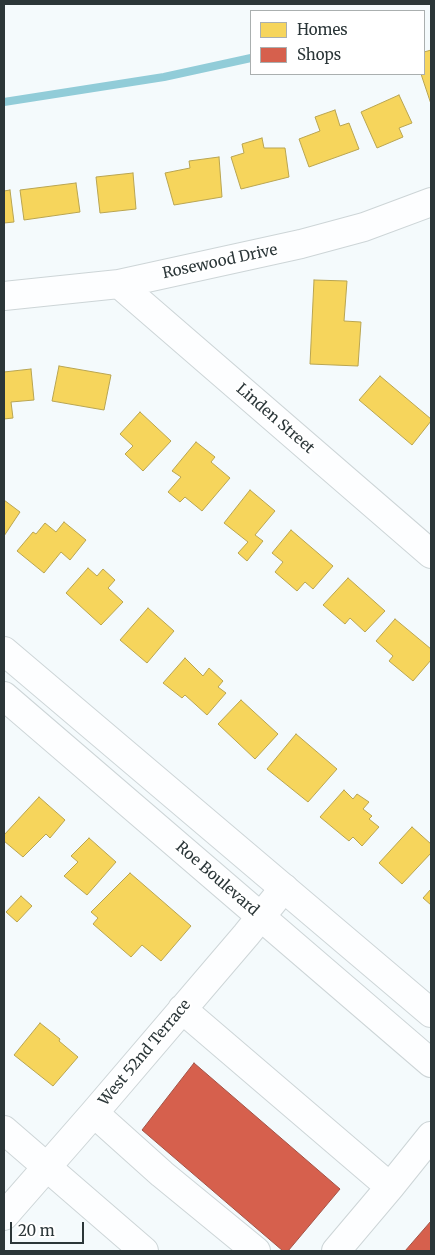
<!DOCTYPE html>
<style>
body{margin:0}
#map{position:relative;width:435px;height:1255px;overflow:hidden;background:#f4fafc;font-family:Merriweather,serif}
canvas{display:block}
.frame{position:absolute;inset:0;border:5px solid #2b3638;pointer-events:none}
.legend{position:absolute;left:250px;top:10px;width:175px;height:65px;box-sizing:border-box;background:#fff;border:1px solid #aaafaf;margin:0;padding:6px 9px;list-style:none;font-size:15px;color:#2b3638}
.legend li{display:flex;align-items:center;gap:10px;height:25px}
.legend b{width:25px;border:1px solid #aaafaf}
.scale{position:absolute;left:10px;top:1222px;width:74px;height:22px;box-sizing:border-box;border:2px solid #2b3638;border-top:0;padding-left:6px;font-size:15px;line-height:18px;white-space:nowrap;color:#2b3638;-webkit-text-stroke:4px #fff;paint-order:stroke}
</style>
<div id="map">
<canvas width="435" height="1255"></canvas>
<div class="frame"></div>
<ul class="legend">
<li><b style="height:14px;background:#f6d55c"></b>Homes</li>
<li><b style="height:14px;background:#d6604d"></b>Shops</li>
</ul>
<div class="scale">20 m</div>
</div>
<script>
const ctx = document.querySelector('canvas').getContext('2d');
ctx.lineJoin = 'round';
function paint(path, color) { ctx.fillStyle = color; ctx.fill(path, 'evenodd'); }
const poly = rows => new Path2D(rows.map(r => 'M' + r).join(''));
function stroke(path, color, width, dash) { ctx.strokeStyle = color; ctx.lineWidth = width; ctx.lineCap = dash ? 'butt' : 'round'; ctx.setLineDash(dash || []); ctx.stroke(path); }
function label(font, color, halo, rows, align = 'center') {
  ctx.font = font + ' Merriweather,serif'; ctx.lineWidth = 5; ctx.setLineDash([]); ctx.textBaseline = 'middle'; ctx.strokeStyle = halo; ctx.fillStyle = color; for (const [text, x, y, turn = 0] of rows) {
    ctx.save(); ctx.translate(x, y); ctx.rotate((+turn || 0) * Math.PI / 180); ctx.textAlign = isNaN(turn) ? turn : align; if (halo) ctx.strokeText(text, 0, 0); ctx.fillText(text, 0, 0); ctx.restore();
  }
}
const homes = poly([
 [431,50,431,104,421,74,424,74,424,52,431,50],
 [399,95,412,123,399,128,403,137,377,148,361,112,399,95],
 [335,110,340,126,349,123,359,149,309,167,299,139,320,131,315,117,335,110],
 [262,138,264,148,285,148,289,177,241,189,231,157,244,153,242,144,262,138],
 [219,157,222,197,174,205,165,173,190,168,189,161,219,157],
 [133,173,136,209,100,213,96,177,133,173],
 [76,183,80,212,24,220,20,190,76,183],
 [10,190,14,222,4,223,4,191,10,190],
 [314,280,347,281,344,321,361,322,358,366,310,364,314,280],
 [59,366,111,375,104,410,52,401,59,366],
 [31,369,34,400,11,402,13,418,4,419,4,372,31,369],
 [380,376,431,419,431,421,412,445,359,400,380,376],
 [140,412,171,441,143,471,125,454,133,446,120,434,140,412],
 [196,442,215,457,211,462,230,478,202,511,185,497,180,502,168,492,181,477,172,471,196,442],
 [250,490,275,511,255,535,263,541,247,561,238,553,248,542,224,523,250,490],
 [4,500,20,512,4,536,4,500],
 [64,522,86,540,70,560,61,552,44,573,17,551,33,532,36,534,45,523,56,532,64,522],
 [291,530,333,566,313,589,305,582,297,591,275,572,283,562,272,553,291,530],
 [88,568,97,576,103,569,115,580,108,588,123,602,101,625,66,593,88,568],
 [348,578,385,611,365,632,350,618,345,624,323,605,348,578],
 [148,608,174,631,147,663,120,640,148,608],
 [395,619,431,649,431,660,413,681,389,661,393,656,376,641,395,619],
 [185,658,203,676,209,668,223,681,218,687,226,693,207,715,185,695,182,698,163,683,185,658],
 [241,700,278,734,255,759,218,724,241,700],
 [296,734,337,769,308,802,267,769,296,734],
 [344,790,353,799,357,794,369,802,363,809,372,816,369,819,379,827,362,846,353,837,349,841,320,817,344,790],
 [39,797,65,820,50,838,46,834,23,857,4,841,4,835,39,797],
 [412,827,431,844,431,853,402,884,379,863,412,827],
 [89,838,116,862,87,895,64,876,78,862,71,856,89,838],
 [130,873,191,926,161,961,142,945,131,957,93,924,98,918,91,912,130,873],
 [431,889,431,905,423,898,431,889],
 [21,896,32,906,17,922,6,912,21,896],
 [40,1023,60,1039,59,1041,78,1057,53,1086,14,1055,40,1023]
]);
paint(homes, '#f6d55c');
stroke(homes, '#b9a551', 1);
const shops = poly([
 [194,1063,340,1189,288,1251,283,1251,142,1130,194,1063],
 [431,1221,431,1251,405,1251,431,1221]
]);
paint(shops, '#d6604d');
stroke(shops, '#a35347', 1);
stroke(poly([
 [4,102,164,77,251,58]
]), '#91ccd8', 8);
const minor = poly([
 [119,284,431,554],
 [4,296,119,284,301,244,364,227,431,202],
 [182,1009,390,1187,336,1251],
 [94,1113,162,1174,256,1251],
 [4,1130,144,1251],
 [390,1187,431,1136],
 [4,1216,94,1113,246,935,284,888]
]);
const major = poly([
 [4,651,431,1013],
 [4,696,431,1063]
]);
stroke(minor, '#cdd5d7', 30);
stroke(major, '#cdd5d7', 30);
stroke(minor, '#fdfeff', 28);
stroke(major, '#fdfeff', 28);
label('15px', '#2b3638', '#fff', [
 ["Rosewood Drive",220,262,-12],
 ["Linden Street",275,419,41],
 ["Roe Boulevard",217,879,41],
 ["West 52nd Terrace",145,1053,-50]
]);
</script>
